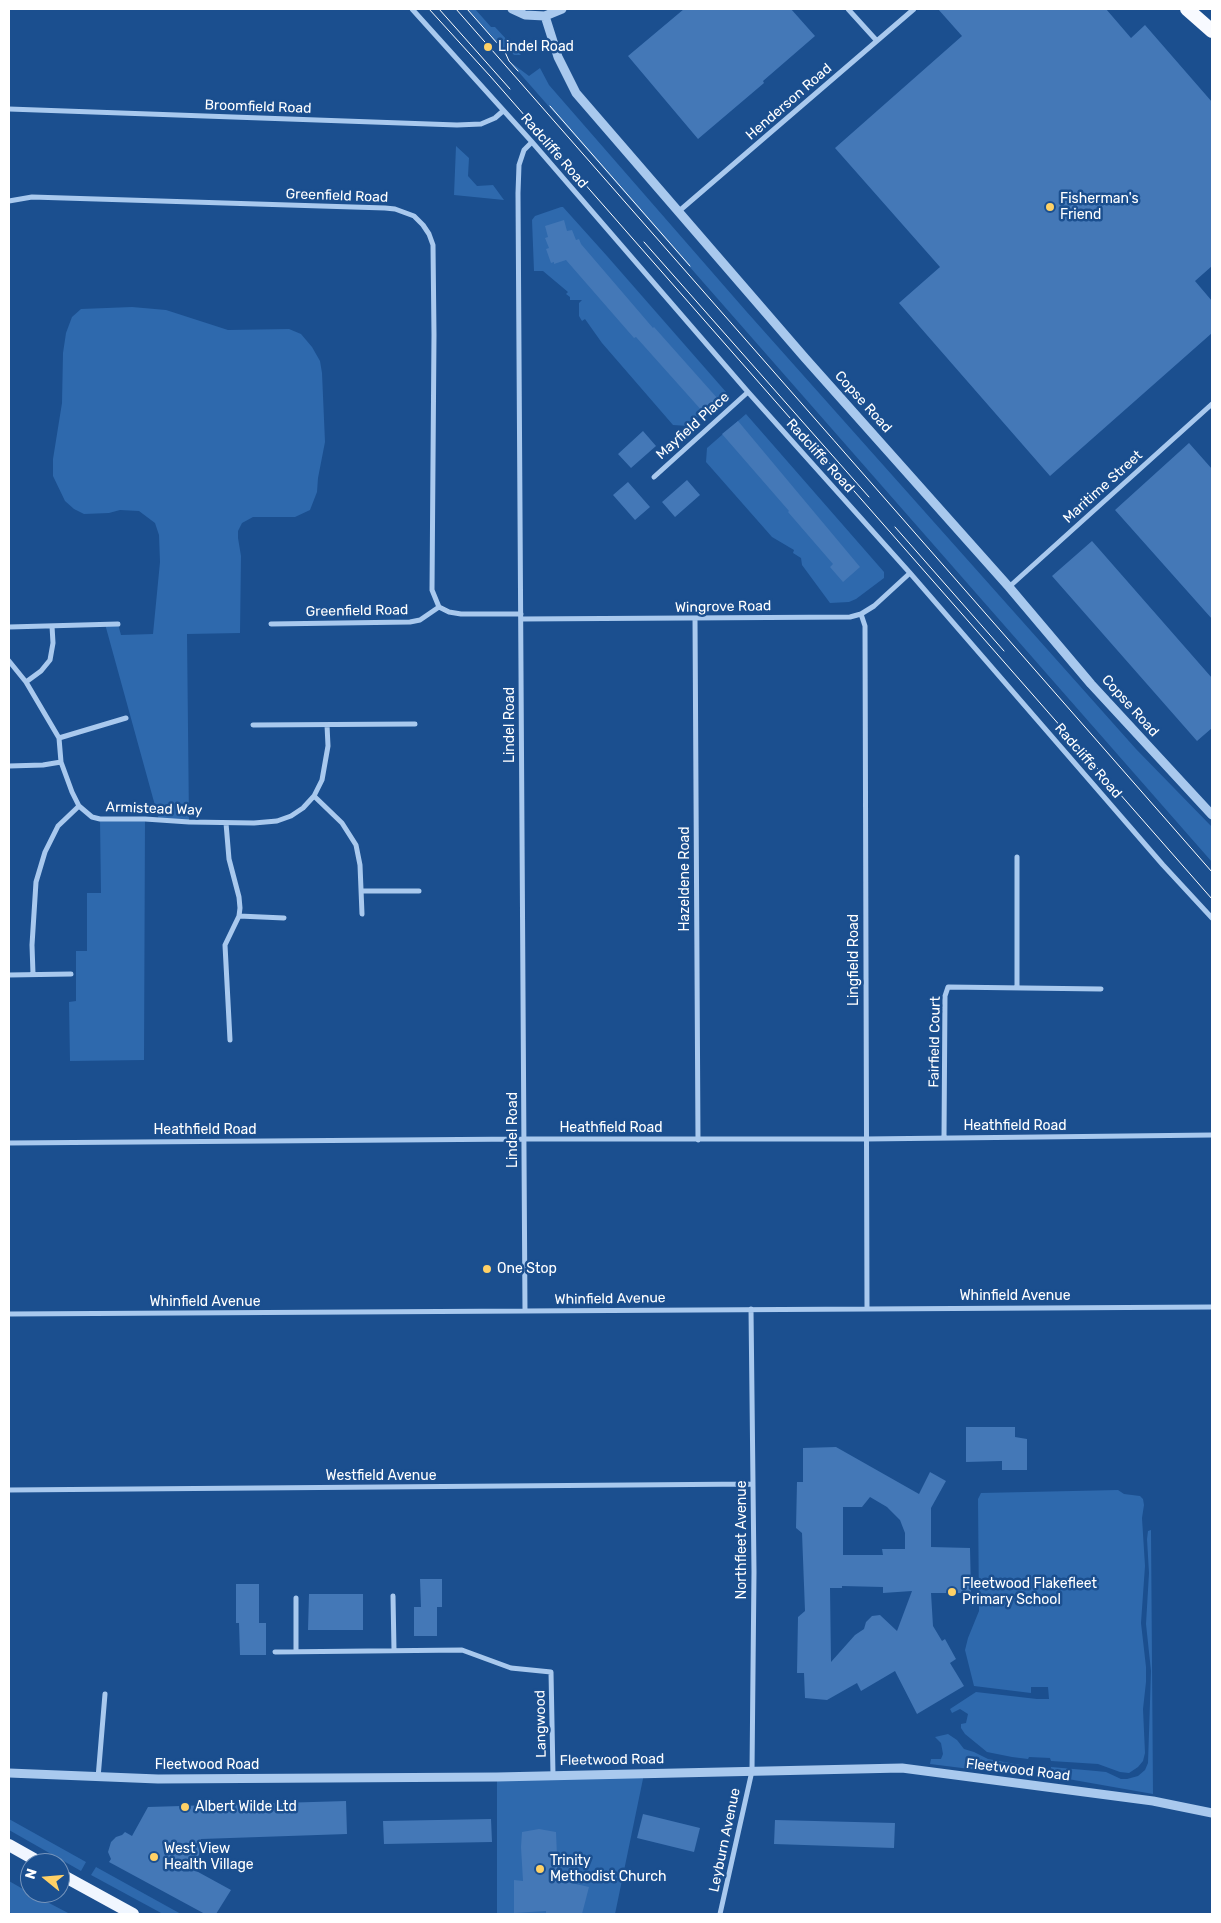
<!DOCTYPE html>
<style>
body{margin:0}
#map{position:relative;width:1221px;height:1923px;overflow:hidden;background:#1b4f8f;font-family:Rubik,sans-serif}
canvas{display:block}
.frame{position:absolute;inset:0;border:10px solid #fff;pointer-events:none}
.north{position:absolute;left:20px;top:1853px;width:50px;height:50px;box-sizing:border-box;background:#1b4f8f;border:1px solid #7695bc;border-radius:50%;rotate:287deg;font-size:14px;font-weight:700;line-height:20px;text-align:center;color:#fff}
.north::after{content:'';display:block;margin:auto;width:18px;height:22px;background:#ffd166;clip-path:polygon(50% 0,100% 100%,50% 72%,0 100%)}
</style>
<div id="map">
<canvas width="1221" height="1923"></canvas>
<div class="frame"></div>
<div class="north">N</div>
</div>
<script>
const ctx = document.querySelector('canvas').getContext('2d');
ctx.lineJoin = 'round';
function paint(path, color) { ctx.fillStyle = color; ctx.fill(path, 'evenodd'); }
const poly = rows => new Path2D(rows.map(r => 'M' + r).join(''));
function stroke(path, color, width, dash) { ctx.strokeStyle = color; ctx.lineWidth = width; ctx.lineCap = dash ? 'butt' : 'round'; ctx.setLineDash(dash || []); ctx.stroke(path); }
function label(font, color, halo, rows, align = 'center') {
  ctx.font = font + ' Rubik,sans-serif'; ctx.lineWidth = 5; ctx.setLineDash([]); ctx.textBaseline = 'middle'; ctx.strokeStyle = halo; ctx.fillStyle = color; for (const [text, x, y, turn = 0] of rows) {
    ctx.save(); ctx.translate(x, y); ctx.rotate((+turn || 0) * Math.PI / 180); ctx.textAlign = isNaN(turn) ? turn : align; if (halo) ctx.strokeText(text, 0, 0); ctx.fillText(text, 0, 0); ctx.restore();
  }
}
paint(poly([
 [467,9,475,9,491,27,495,27,521,55,514,55,508,48,505,52,503,51],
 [509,61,529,76,540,68,549,85,746,311,1136,749,1212,827,1212,862],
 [456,146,469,158,468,176,477,186,493,185,504,200,454,195],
 [561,207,563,207,607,256,726,392,688,426,673,425,602,343,585,319,582,321,579,316,579,303,582,300,570,300,570,297,566,294,568,292,543,271,534,271,532,220,535,216],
 [132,307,166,310,228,330,289,329,301,334,312,347,320,361,322,373,325,442,318,478,317,492,310,510,295,517,253,517,242,523,238,531,238,538,241,556,240,633,187,634,189,822,159,820,105,624,118,624,121,635,153,634,160,562,159,535,155,523,139,511,120,510,109,513,84,514,74,509,65,501,53,476,53,459,62,403,63,353,66,333,72,317,81,309],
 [746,414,884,572,884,578,856,599,849,602,830,603,802,565,801,558,793,553,794,550,772,537,706,462,707,448],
 [100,819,145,819,144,1060,70,1061,69,1002,76,1001,76,951,87,951,87,893,101,893],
 [1118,1490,1124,1494,1140,1496,1143,1499,1144,1505,1142,1518,1145,1566,1141,1623,1146,1667,1146,1682,1143,1709,1145,1753,1143,1761,1138,1767,1129,1773,1120,1772,1098,1764,1051,1761,1050,1758,1029,1757,1028,1759,1012,1757,987,1752,965,1734,961,1728,961,1724,966,1723,968,1714,960,1709,952,1713,950,1709,976,1692,1037,1699,1049,1699,1048,1687,1031,1687,1031,1693,974,1686,965,1650,968,1638,979,1611,978,1499,981,1493],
 [1151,1530,1153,1794,1051,1776,1051,1767,1096,1771,1106,1772,1121,1779,1127,1779,1138,1776,1145,1770,1148,1763,1151,1671,1146,1624,1149,1573,1147,1539,1148,1531],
 [948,1734,957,1740,964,1749,974,1752,988,1759,1031,1767,1034,1777,930,1764,931,1759,941,1759,943,1754,941,1743,935,1737],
 [644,1774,615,1914,497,1914,497,1777],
 [9,1819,86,1862,81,1871,9,1830],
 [96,1867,181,1914,163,1914,91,1875],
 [9,1881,30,1893,70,1914,13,1914,9,1912]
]), '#2e69ad');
paint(poly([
 [684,9,791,9,815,36,763,81,764,83,698,139,628,56],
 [938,9,1106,9,1131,38,1145,25,1212,102,1212,266,1195,281,1212,301,1212,333,1050,476,899,303,940,267,835,148,962,36],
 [564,220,567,231,572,230,576,240,579,239,581,244,653,328,654,327,718,399,703,412,636,337,634,338,566,260,554,264,554,262,551,263,546,249,549,248,545,238,548,237,545,226],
 [738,421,860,567,843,582,830,567,833,564,788,512,789,511,722,434],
 [643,431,656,446,631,468,618,454],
 [1189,443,1212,469,1212,619,1115,510],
 [687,480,700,495,675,517,662,502],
 [628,482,650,507,635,520,613,495],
 [1092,541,1212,678,1212,728,1197,741,1052,576],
 [966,1427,1015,1427,1015,1437,1027,1439,1027,1470,1002,1470,1002,1461,966,1462],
 [836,1447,919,1494,930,1472,946,1481,931,1508,931,1547,970,1548,971,1593,931,1593,933,1626,942,1641,945,1639,956,1659,950,1663,964,1686,917,1714,895,1671,861,1691,857,1683,827,1700,805,1698,804,1673,797,1673,798,1617,805,1611,802,1533,796,1528,797,1482,803,1482,803,1448],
 [870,1497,887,1507,900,1520,905,1533,905,1549,882,1549,883,1555,843,1555,843,1507,862,1507],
 [842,1586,883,1587,883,1593,912,1591,897,1631,880,1615,872,1616,866,1622,864,1629,855,1635,831,1662,830,1588,842,1588],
 [420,1579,442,1579,442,1607,437,1607,437,1636,414,1636,414,1607,421,1607],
 [236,1584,259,1584,259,1623,266,1623,266,1655,240,1655,239,1623,236,1623],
 [309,1594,363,1594,363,1630,308,1630],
 [346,1801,347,1834,201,1839,199,1855,189,1867,231,1890,216,1914,205,1914,109,1862,111,1859,108,1852,111,1842,116,1837,122,1835,125,1832,132,1836,148,1807],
 [643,1814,700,1828,694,1852,637,1838],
 [491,1819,492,1842,384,1844,383,1821],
 [775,1820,895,1823,894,1848,774,1844],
 [539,1829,556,1832,558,1880,589,1887,582,1914,546,1914,546,1911,514,1913,514,1880,523,1881,521,1847,522,1832]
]), '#4478b7');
stroke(poly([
 [412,9,532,142,748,392,910,573,1163,865,1212,918],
 [848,9,877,41],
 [9,109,457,125,481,124,495,118,503,111],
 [9,201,32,197,385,208,395,209,414,216,423,225,429,234,433,245,434,335,432,590,439,607,420,620,410,622,271,624],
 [678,212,914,9],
 [654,477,748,392],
 [1009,587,1212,404],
 [439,607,449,612,461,614,521,614],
 [861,614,865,626,867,1307],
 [695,618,698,1140],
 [521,619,850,617,861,614,874,606,910,573],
 [9,627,118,624],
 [9,661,26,682,59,738,61,762,72,792,79,806,92,817,100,819,145,819,189,822,254,823,277,821,291,816,303,808,314,796,322,780,328,746,327,725],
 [26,682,41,671,50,660,53,643,52,626],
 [253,725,415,724],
 [59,738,126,718],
 [9,766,43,765,61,762],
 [314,796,342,823,356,845,360,865,362,914],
 [226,823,229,859,239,897,240,908,239,916,225,945,230,1040],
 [1017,857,1017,987],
 [361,891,419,891],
 [239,916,284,918],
 [33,974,32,945,36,882,45,852,58,826,79,806],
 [9,975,71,974],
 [944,1137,945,996,948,987,1101,989],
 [9,1143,524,1139,866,1139,1212,1135],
 [525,1311,518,193,519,165,524,150,532,142],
 [9,1314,1212,1307],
 [9,1490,753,1484],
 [393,1596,394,1650],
 [275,1652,462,1650,511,1668,551,1672,553,1775],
 [296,1652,296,1598],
 [98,1778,105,1694],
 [720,1914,752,1771,754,1572,751,1309]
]), '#a9c9ee', 5);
stroke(poly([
 [512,9,525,15,545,16,562,9],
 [545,16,558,57,576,93,805,358,1009,587,1091,684,1212,815],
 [9,1773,158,1779,497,1777,902,1768,1153,1801,1212,1813]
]), '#a9c9ee', 9);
stroke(poly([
 [9,1845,41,1863],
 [60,1874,133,1914]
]), '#f0f6ff', 12);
stroke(poly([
 [1187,9,1212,31]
]), '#f8faff', 14);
stroke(poly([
 [429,9,490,76,1212,899],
 [439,9,510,89],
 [456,9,1212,872],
 [467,9,505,52,509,61,518,71],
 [550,106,690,266],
 [644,242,869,497],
 [895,527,1004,651]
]), '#fff', 1);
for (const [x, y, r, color] of [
 [488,47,5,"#ffd166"],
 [1050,207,5,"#ffd166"],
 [487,1269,5,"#ffd166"],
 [952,1592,5,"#ffd166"],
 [185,1807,5,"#ffd166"],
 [154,1857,5,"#ffd166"],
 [540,1869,5,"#ffd166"]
]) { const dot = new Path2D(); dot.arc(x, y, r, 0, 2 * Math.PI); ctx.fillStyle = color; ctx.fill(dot); stroke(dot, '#1b4f8f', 2); }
label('14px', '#fff', '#1b4f8f', [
 ["Lindel Road",498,47],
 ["Fisherman's",1060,199],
 ["Friend",1060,215],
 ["One Stop",497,1269],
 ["Fleetwood Flakefleet",962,1584],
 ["Primary School",962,1600],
 ["Albert Wilde Ltd",195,1807],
 ["West View",164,1849],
 ["Health Village",164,1865],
 ["Trinity",550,1861],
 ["Methodist Church",550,1877]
], 'left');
label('14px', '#fff', '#1b4f8f', [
 ["Henderson Road",789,102,-41],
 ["Broomfield Road",258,107,2],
 ["Radcliffe Road",554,151,49],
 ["Greenfield Road",337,196,2],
 ["Copse Road",863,402,48],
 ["Mayfield Place",693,426,-42],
 ["Radcliffe Road",820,456,48],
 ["Maritime Street",1103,487,-42],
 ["Wingrove Road",723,607,-1],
 ["Greenfield Road",357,611,-1],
 ["Copse Road",1130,706,48],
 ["Lindel Road",510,725,-90],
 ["Radcliffe Road",1088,761,49],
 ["Armistead Way",154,809,2],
 ["Hazeldene Road",685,879,-90],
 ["Lingfield Road",854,960,-90],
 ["Fairfield Court",935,1042,-89],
 ["Heathfield Road",1015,1126],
 ["Heathfield Road",611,1128],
 ["Heathfield Road",205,1130],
 ["Lindel Road",513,1130,-90],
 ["Whinfield Avenue",1015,1296],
 ["Whinfield Avenue",610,1299,-1],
 ["Whinfield Avenue",205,1302],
 ["Westfield Avenue",381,1476],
 ["Northfleet Avenue",742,1540,-90],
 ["Langwood",541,1724,-91],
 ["Fleetwood Road",612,1760,-1],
 ["Fleetwood Road",207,1765],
 ["Fleetwood Road",1018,1770,7],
 ["Leyburn Avenue",725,1840,-78]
]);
</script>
